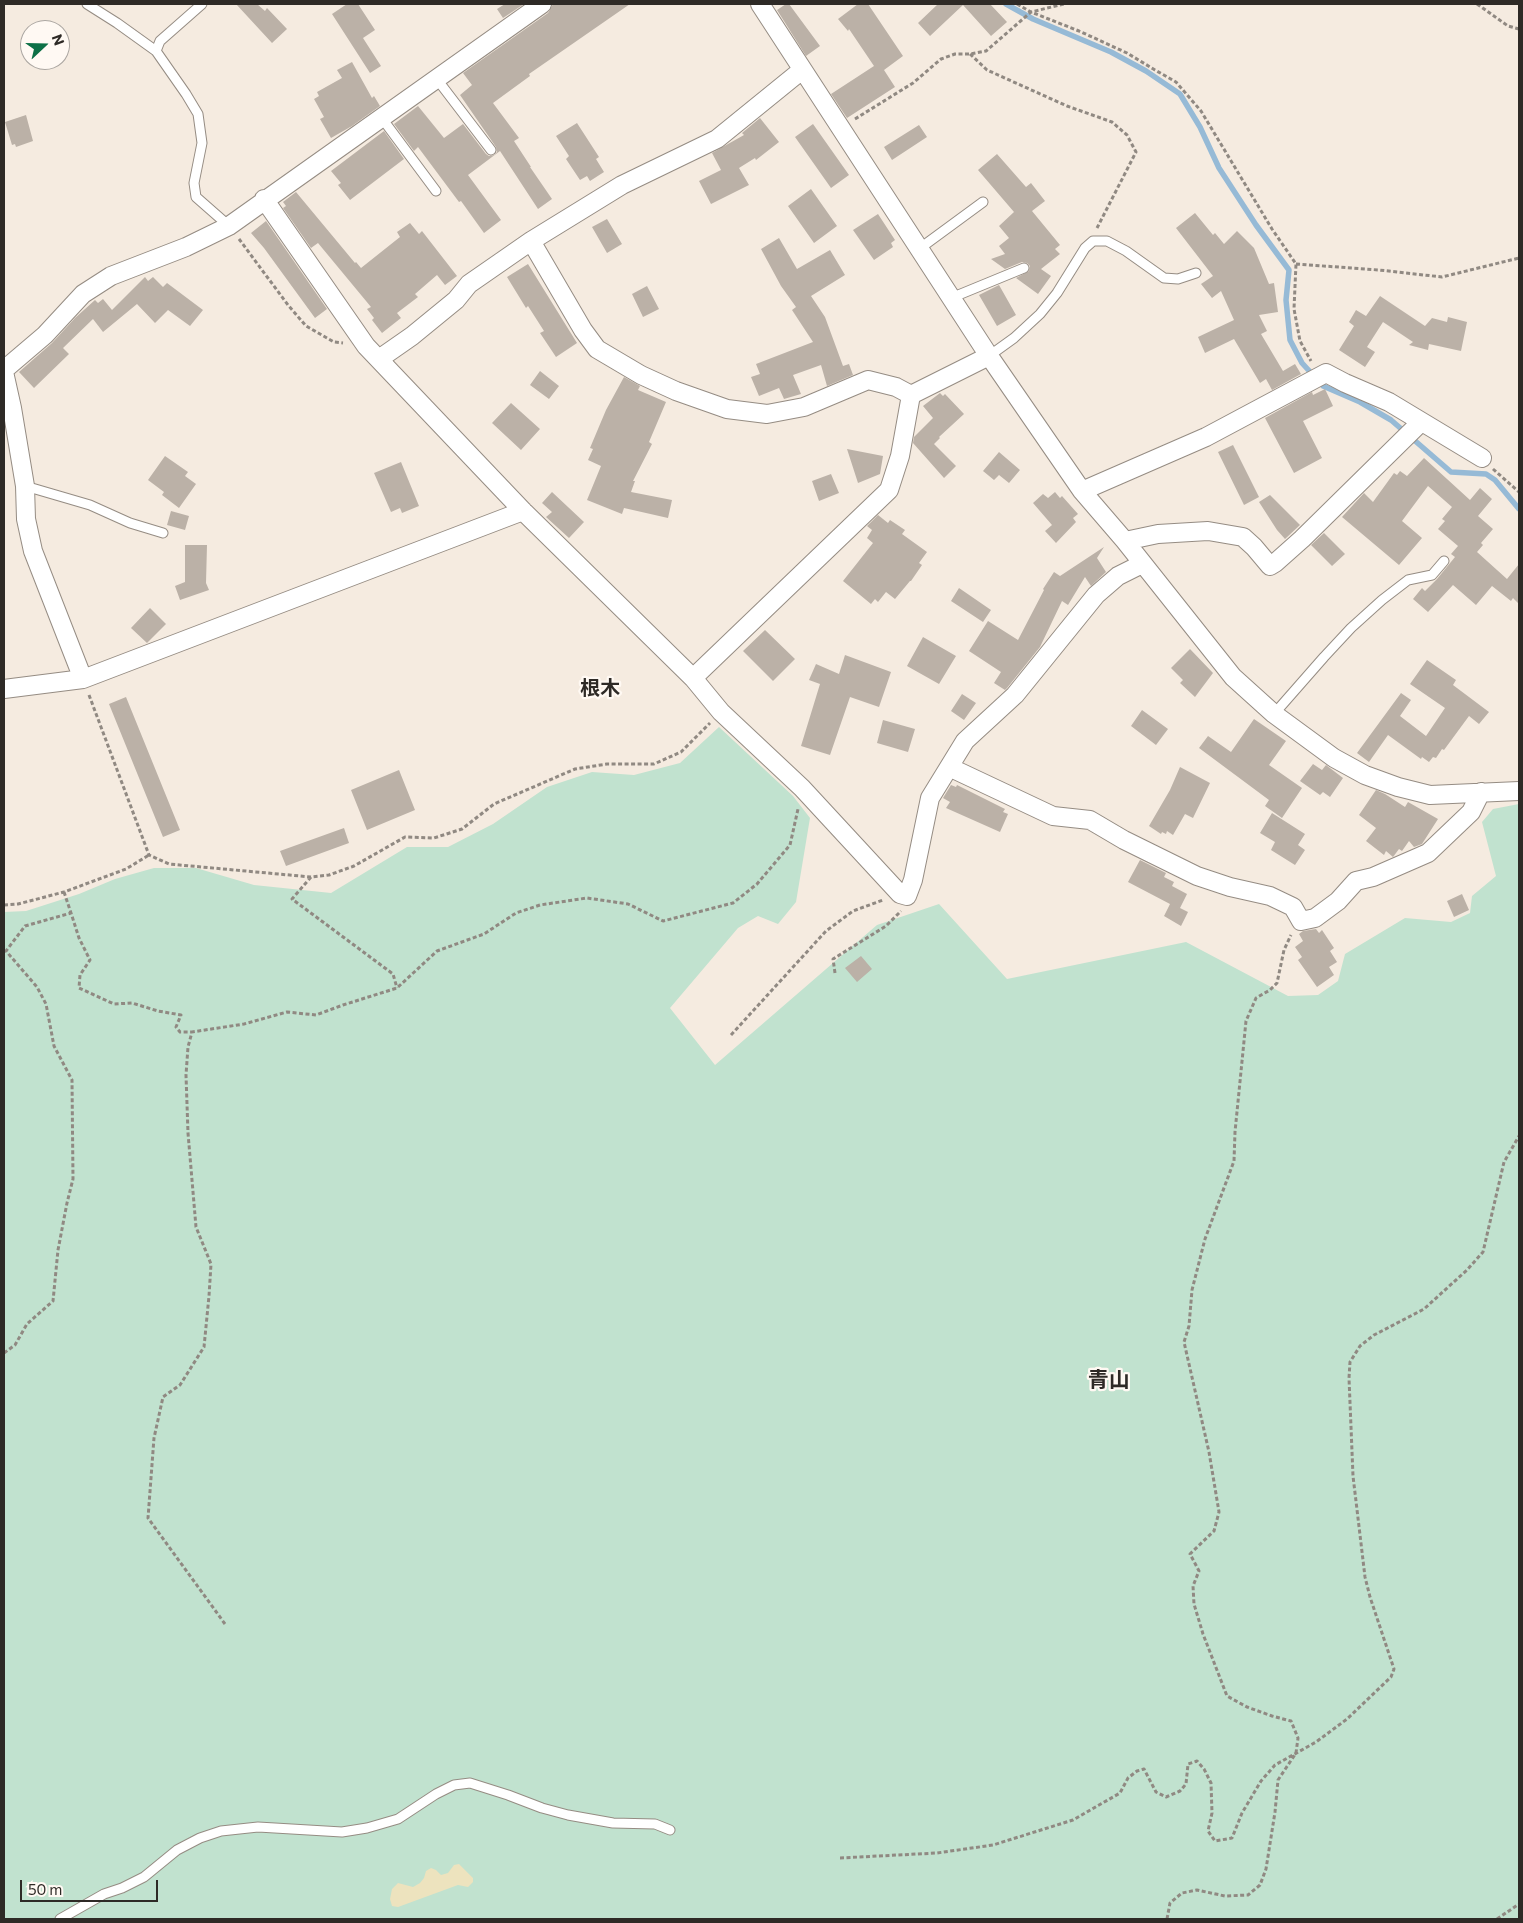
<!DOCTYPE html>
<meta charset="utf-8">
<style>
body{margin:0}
#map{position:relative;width:1523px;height:1923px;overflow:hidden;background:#f5ebe0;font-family:Commissioner,sans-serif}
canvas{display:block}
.frame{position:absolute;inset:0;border:5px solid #2e2a26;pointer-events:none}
.north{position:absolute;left:20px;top:20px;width:50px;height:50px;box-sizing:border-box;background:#fff9f3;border:1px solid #aba6a1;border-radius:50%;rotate:69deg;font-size:14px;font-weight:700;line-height:20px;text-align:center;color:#2e2a26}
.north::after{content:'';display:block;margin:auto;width:18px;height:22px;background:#0d7046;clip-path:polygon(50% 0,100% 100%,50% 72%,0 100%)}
.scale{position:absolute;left:20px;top:1880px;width:138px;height:22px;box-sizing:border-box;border:2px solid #2e2a26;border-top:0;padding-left:6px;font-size:15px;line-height:18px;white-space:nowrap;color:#2e2a26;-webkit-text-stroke:4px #fff9f3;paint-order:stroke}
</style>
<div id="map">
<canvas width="1523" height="1923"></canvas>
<div class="frame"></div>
<div class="north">N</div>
<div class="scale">50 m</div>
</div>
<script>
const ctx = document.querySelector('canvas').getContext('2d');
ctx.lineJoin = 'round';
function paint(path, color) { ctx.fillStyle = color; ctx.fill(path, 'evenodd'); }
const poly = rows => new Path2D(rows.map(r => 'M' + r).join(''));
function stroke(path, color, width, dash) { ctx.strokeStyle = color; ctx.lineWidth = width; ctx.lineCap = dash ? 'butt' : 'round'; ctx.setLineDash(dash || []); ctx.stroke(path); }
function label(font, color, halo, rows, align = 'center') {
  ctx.font = font + ' Commissioner,"Noto Sans JP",sans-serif'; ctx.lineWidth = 4.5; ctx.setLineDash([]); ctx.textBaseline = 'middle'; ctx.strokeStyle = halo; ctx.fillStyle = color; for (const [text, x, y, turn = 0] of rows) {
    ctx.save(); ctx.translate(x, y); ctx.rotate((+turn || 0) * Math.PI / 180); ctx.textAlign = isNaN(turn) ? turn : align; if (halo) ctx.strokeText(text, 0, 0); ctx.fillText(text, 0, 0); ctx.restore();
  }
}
paint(poly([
 [719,727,793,796,810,818,796,902,778,924,758,916,738,928,670,1008,715,1065,877,925,939,904,1007,979,1186,942,1288,996,1318,995,1338,981,1345,954,1405,918,1451,922,1470,913,1472,896,1496,876,1482,822,1493,809,1519,804,1519,1919,4,1919,4,912,26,911,79,894,115,879,154,868,196,868,254,885,331,893,407,847,448,847,493,824,547,787,592,772,634,775,680,763]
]), '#c1e2cf');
paint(poly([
 [459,1864,473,1878,473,1882,468,1887,458,1885,398,1907,392,1906,390,1899,392,1889,398,1883,413,1887,420,1883,424,1878,426,1871,431,1868,436,1870,441,1875,448,1873,454,1865]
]), '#ede3be');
stroke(poly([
 [1006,4,1033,19,1111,52,1146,71,1180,94,1200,127,1219,168,1256,225,1289,270,1286,300,1290,340,1302,363,1323,386,1360,402,1391,420,1451,472,1486,474,1495,480,1519,509]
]), '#96bad6', 5.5);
paint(poly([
 [236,4,257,4,265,11,267,8,287,29,272,43],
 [347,4,358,4,375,30,363,38,381,66,370,73,332,14],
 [505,4,524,4,503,18,497,9],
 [553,4,630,4,529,74,530,76,493,103,519,138,514,141,531,167,530,167,552,199,538,209,500,151,468,175,501,220,484,233,461,201,459,202,418,147,414,151,394,124,418,106,444,138,463,124,486,154,489,156,494,155,497,152,496,147,460,95,472,85,463,73,548,13],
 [786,4,789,4,820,46,806,56,777,10],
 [858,4,868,4,903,56,884,70,895,87,847,118,831,94,874,66,849,29,848,31,838,19],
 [938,4,990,4,1007,22,991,36,963,5,930,36,918,23],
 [352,62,372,98,374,96,380,106,352,126,331,138,320,119,324,117,314,99,319,96,317,92,342,78,337,70],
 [26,115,33,141,16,147,15,144,12,145,5,122],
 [760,118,779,142,756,160,755,158,739,168,749,185,711,204,699,181,721,170,712,153,744,135,742,133],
 [577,123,599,157,596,159,604,172,590,181,587,176,580,180,566,159,569,156,556,136],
 [813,124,849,175,831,188,795,137],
 [919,125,927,137,892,160,884,147],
 [384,131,404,159,350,200,338,185,341,183,331,171],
 [997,154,1026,187,1031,183,1045,201,1032,211,1060,245,1055,249,1060,254,1041,269,1051,276,1038,294,1016,278,1029,271,1030,266,1027,263,1022,262,1005,269,991,259,1005,254,999,246,1009,238,999,226,1014,212,978,170],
 [811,189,837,226,814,243,788,206],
 [296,192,355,263,356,262,361,268,400,237,397,232,410,223,419,234,422,231,457,276,445,285,437,275,415,294,418,297,397,313,401,318,382,333,372,320,374,318,367,309,371,307,318,243,311,248,283,208,286,206,283,202],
 [1195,213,1213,235,1215,233,1224,244,1237,231,1254,248,1269,284,1274,283,1278,312,1259,315,1267,331,1261,334,1283,371,1295,364,1301,374,1272,390,1266,379,1260,383,1234,339,1205,353,1198,337,1234,320,1221,291,1212,298,1201,284,1213,276,1176,228],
 [878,214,895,240,891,243,893,247,874,260,853,230],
 [607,219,622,244,607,253,592,227],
 [266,221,327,309,315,318,264,248,251,233],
 [779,238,797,269,830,250,845,275,811,296,825,317,843,366,849,364,853,375,827,386,821,365,793,375,801,394,784,399,779,388,759,396,751,377,760,374,756,364,813,342,792,310,796,307,781,286,761,249],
 [528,264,577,343,556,357,540,333,544,331,528,306,526,308,507,277],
 [145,277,148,281,153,277,163,287,167,283,203,310,190,326,168,310,155,323,137,304,103,332,93,319,63,348,69,354,34,388,19,372,52,343,75,318,95,300,98,303,103,299,112,310],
 [999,285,1016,315,997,326,979,295],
 [647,286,659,309,643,317,632,294],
 [1380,296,1425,326,1432,318,1447,322,1448,317,1467,322,1461,351,1429,344,1428,350,1409,345,1413,342,1383,322,1367,347,1375,352,1365,367,1339,350,1354,326,1349,322,1356,310,1366,316],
 [540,371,559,386,549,399,530,385],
 [624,377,640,386,638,390,666,402,649,442,652,444,633,481,635,481,631,492,672,500,668,518,624,508,622,514,587,500,601,466,588,460,593,449,590,448,606,410],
 [1325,389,1333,406,1303,421,1322,458,1294,473,1265,418,1312,392,1313,395],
 [940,393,943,396,945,394,964,414,939,437,940,438,934,444,956,466,944,478,913,443,914,437,933,418,923,406],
 [511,403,540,429,521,450,492,423],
 [1233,445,1259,497,1244,505,1218,452],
 [847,449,883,456,880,474,858,483],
 [999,452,1020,470,1009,483,999,475,994,480,983,471],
 [165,456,188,472,185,476,196,484,179,508,162,495,164,492,148,480],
 [1424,458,1470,500,1480,488,1492,499,1478,516,1493,529,1481,543,1483,545,1477,552,1507,579,1519,564,1519,604,1513,598,1511,601,1492,586,1476,605,1453,585,1428,612,1413,599,1422,588,1425,591,1437,579,1455,557,1451,554,1458,546,1438,529,1445,521,1442,519,1452,507,1428,486,1402,521,1422,538,1399,565,1342,517,1364,493,1373,502,1394,473,1397,475,1400,471,1407,476],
 [401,462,419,506,402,513,400,508,391,512,374,473],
 [831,474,839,493,819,501,812,481],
 [552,492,584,522,569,538,546,517,552,512,542,503],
 [1055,492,1060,498,1062,496,1078,514,1073,518,1076,522,1056,543,1045,531,1052,525,1033,503,1043,494,1048,498],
 [1270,495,1300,525,1285,539,1277,530,1259,502],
 [171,511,189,516,185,530,167,525],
 [878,515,888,523,890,520,905,530,902,534,927,552,919,563,922,565,911,581,910,581,895,599,886,592,878,602,875,599,871,604,843,581,873,543,867,538,872,530,867,526],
 [1324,533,1345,554,1332,566,1311,545],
 [185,545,207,545,206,583,209,590,180,600,175,586,185,582],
 [1104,547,1097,558,1106,572,1091,586,1085,577,1068,605,1062,601,1040,647,1007,688,1005,690,994,683,1001,672,969,651,988,621,1018,640,1044,590,1043,589,1054,572,1060,576],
 [959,588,991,610,983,622,951,601],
 [150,608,166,624,147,643,131,628],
 [765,630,795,659,773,681,743,651],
 [923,637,956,656,939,684,907,666],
 [1190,649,1213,673,1195,697,1180,683,1183,680,1171,668],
 [845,655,891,672,879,707,850,697,830,755,801,746,820,684,809,680,816,664,839,674],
 [1427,660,1456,680,1453,685,1489,712,1479,724,1469,716,1444,750,1442,749,1436,758,1433,757,1429,762,1422,757,1421,759,1388,735,1369,762,1357,753,1401,693,1411,700,1400,716,1426,736,1445,708,1410,684],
 [962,694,976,703,964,720,951,711],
 [126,697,180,830,163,837,109,704],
 [1142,710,1168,729,1156,745,1131,726],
 [1254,719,1286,741,1269,765,1302,788,1282,818,1265,806,1269,800,1199,748,1208,736,1231,752],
 [883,720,915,729,908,752,877,743],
 [1313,764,1322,770,1326,765,1343,778,1330,797,1323,792,1320,795,1300,781],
 [1180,767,1210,783,1193,818,1185,814,1173,835,1167,831,1166,834,1162,832,1161,834,1149,826,1170,790],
 [399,770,415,810,367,830,351,790],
 [951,785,956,787,957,785,1005,809,1003,812,1008,814,1000,832,946,808,950,802,943,798],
 [1376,790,1385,794,1405,807,1408,802,1438,819,1422,844,1414,847,1409,841,1402,851,1399,849,1393,857,1386,851,1384,855,1366,841,1376,828,1359,815],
 [1272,813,1305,834,1298,845,1305,850,1295,865,1271,850,1275,842,1260,833],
 [344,828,349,843,286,866,280,851],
 [1140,860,1166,873,1164,877,1174,882,1172,886,1187,894,1180,908,1188,912,1181,926,1164,916,1170,904,1128,882],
 [1462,894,1469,910,1454,917,1447,901],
 [1316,929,1319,933,1322,930,1334,948,1330,951,1337,962,1329,967,1334,975,1317,987,1298,960,1302,957,1295,947,1303,941,1299,934,1303,931],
 [861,956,872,969,857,982,845,968]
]), '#bbb1a7');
const service = poly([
 [87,4,117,23,156,51,186,94,198,114,202,143,194,183,196,197,229,226],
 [156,51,160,41,202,4],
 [436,78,491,150],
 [381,117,436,191],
 [919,249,983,202],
 [951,298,1024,268],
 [989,356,1014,338,1040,314,1057,293,1085,248,1093,241,1107,241,1126,251,1164,278,1178,279,1196,273],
 [25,486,90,505,130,523,163,533],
 [1274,714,1324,657,1351,628,1382,600,1408,580,1432,575,1444,561],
 [60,1919,104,1894,122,1888,144,1877,177,1850,200,1838,221,1831,258,1827,342,1832,367,1828,398,1819,436,1794,454,1785,470,1783,508,1795,542,1808,568,1815,613,1823,655,1824,670,1830]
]);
const minor = poly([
 [760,4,989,356,1082,491,1125,541,1233,677,1274,714,1334,758,1365,775,1398,787,1430,795,1519,791],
 [264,199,366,346,523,511,693,678,721,712,802,788,900,894,907,896,913,880,930,798,965,741,1015,695,1096,595,1118,576,1142,564],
 [531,241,583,330,597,349,641,375,676,391,727,409,767,414,804,407,868,380,896,387,911,395],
 [379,359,412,336,456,300,469,284,531,241,622,185,717,139,802,70],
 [4,370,45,335,83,294,111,276,186,247,229,226,542,4],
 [4,372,12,408,25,486,26,519,33,551,83,679],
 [1082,491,1206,437,1326,373,1345,383,1389,402,1482,458],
 [1125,541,1158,534,1208,531,1243,537,1254,547,1270,566,1275,563,1302,539,1421,422],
 [693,678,889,490,900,456,911,395,989,356],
 [4,689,83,679,523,511],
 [949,767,1053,816,1090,820,1124,840,1197,876,1230,887,1270,896,1293,907,1301,921,1315,918,1338,901,1356,881,1373,877,1428,853,1471,812,1481,792]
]);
stroke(service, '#958c83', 11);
stroke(minor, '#958c83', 20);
stroke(poly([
 [1017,4,1031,12,1079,31,1127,53,1155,70,1176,82,1201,111,1272,229,1296,264,1294,309,1300,341,1311,361],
 [1477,4,1508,26,1519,29],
 [970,54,987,70,1067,106,1112,122,1127,135,1136,152,1097,228],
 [855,119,913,83,941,59,955,54,970,54,986,51,1031,12,1064,4],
 [239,239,288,305,306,326,334,342,343,343],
 [1296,264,1379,270,1442,277,1519,258],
 [1493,469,1519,492],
 [89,695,149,855,169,864,311,877,329,875,354,866,405,837,434,838,462,829,494,804,575,769,607,764,654,764,681,752,710,723],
 [311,877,292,899,393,974,397,988],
 [64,892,71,913],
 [4,905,18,904,64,892,126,869,149,855],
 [835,973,833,959,886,926,901,911],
 [731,1035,826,931,853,911,883,900],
 [4,1353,15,1345,27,1324,53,1301,58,1250,67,1203,73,1179,72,1080,54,1046,46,1004,37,987,6,951,25,926,71,913,79,938,90,960,80,975,79,988,114,1004,132,1003,158,1011,181,1015,176,1027,180,1032,192,1032],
 [225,1624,148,1518,154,1438,163,1397,180,1385,204,1347,209,1296,211,1264,196,1227,188,1133,186,1075,188,1047,192,1032,244,1024,287,1012,316,1015,343,1005,397,988,437,951,484,934,516,913,540,905,587,898,628,904,663,921,733,903,757,884,790,845,798,809],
 [840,1858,937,1853,993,1845,1073,1820,1120,1793,1128,1778,1137,1771,1144,1769,1156,1792,1166,1797,1180,1791,1186,1784,1188,1764,1197,1761,1204,1769,1211,1783,1212,1813,1208,1831,1215,1841,1232,1838,1242,1813,1261,1781,1275,1765,1316,1742,1347,1719,1391,1677,1394,1669,1370,1597,1365,1577,1353,1476,1349,1378,1350,1362,1360,1346,1374,1335,1424,1309,1467,1270,1483,1252,1504,1162,1519,1136],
 [1167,1919,1170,1903,1182,1893,1197,1890,1225,1896,1248,1895,1260,1885,1266,1869,1275,1812,1278,1780,1296,1753,1298,1738,1291,1721,1272,1716,1247,1707,1227,1696,1203,1634,1194,1604,1193,1586,1199,1571,1190,1554,1214,1531,1219,1512,1209,1452,1184,1342,1189,1326,1192,1290,1205,1239,1234,1161,1235,1132,1246,1021,1256,998,1270,990,1277,983,1284,950,1291,935],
 [1497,1919,1519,1904]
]), '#908982', 3, [4, 2.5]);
stroke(service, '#fff', 9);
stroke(minor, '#fff', 18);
label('bold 20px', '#2e2a26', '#fff9f3', [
 ["根木",600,688]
]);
label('bold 21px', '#2e2a26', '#fff9f3', [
 ["青山",1109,1380]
]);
</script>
